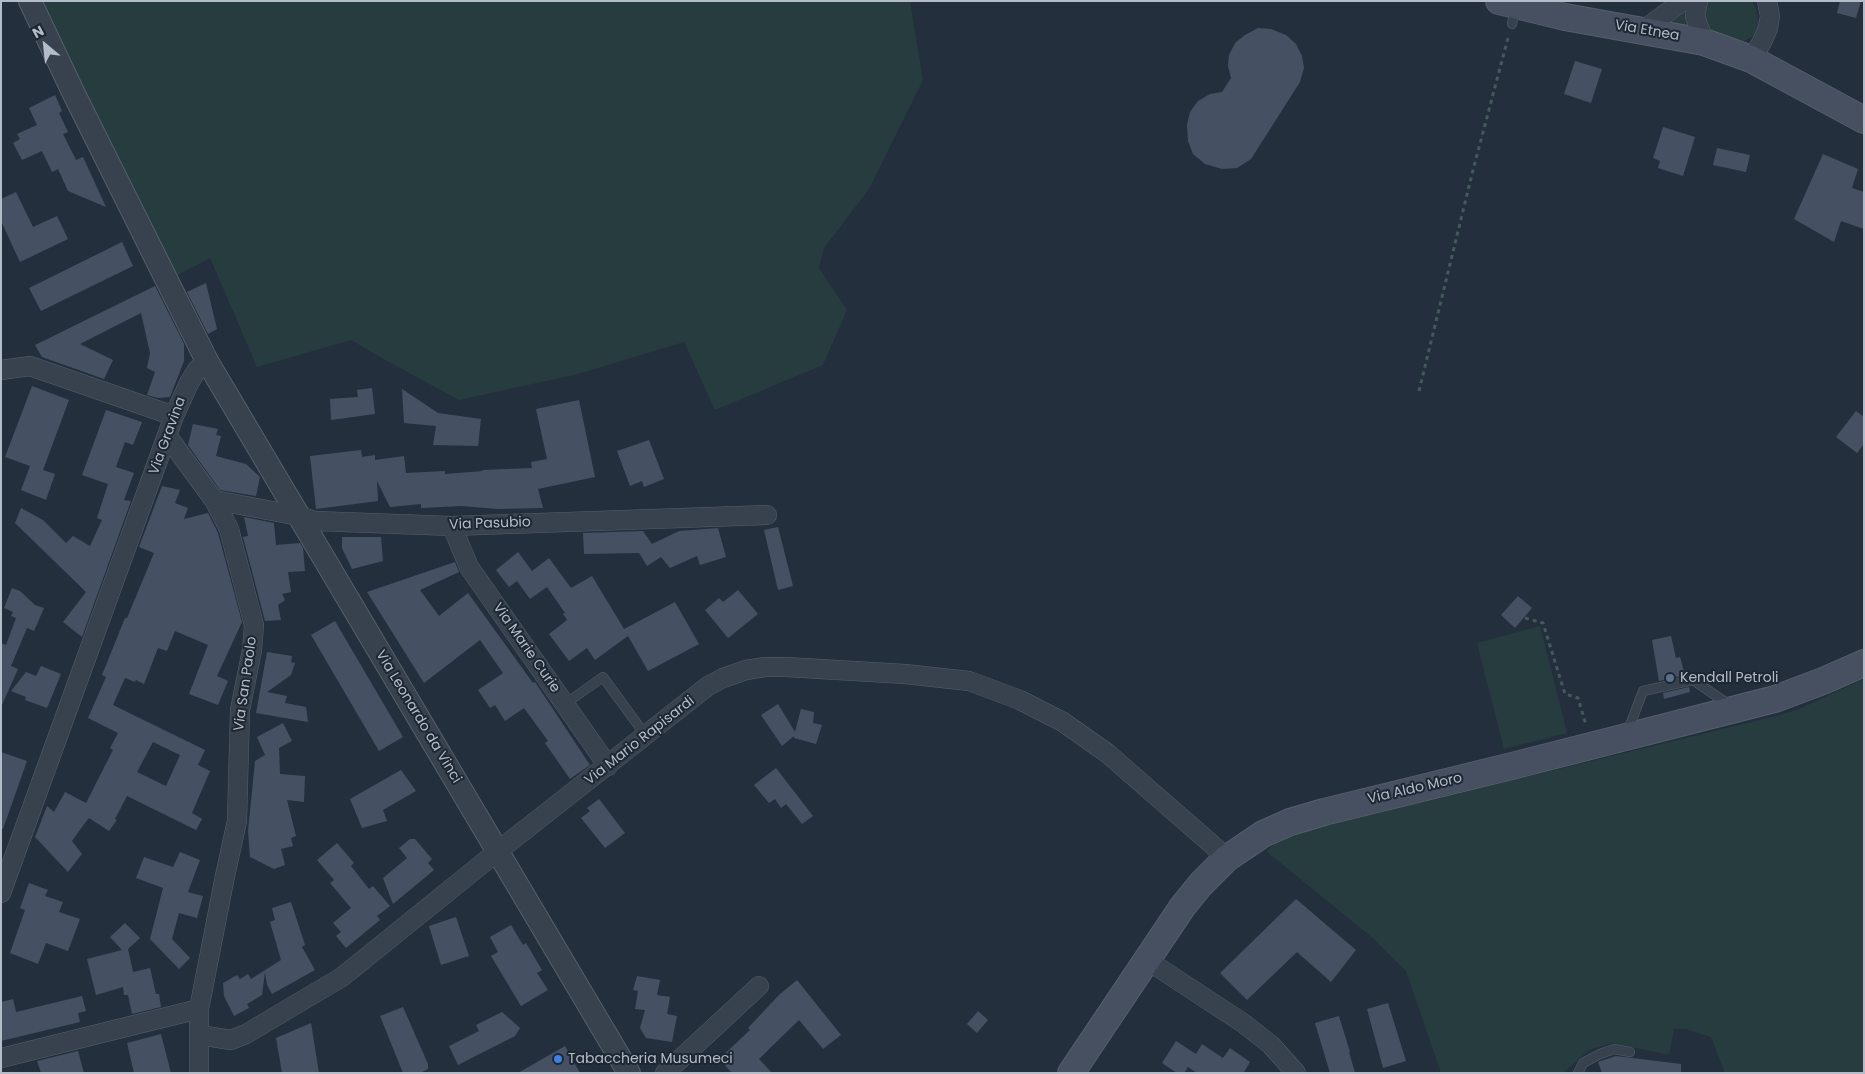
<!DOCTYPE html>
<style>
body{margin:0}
#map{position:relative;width:1865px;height:1074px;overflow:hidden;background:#242f3e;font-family:Poppins,sans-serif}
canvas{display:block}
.frame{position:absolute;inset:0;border:2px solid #b4bcc9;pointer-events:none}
.north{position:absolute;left:20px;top:20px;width:50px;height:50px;-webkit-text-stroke:4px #1d2633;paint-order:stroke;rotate:332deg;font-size:14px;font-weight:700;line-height:20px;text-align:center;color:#b4bcc9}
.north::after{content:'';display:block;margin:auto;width:18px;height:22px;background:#b4bcc9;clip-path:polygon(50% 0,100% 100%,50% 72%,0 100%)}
</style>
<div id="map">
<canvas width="1865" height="1074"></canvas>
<div class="frame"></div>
<div class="north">N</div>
</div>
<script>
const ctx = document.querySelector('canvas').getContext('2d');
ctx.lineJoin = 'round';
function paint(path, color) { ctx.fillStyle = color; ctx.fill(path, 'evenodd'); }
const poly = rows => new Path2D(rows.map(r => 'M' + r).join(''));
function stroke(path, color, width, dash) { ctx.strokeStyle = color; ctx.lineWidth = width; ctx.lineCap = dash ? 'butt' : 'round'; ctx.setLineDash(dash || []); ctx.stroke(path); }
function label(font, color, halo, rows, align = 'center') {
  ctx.font = font + ' Poppins,sans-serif'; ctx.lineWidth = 4; ctx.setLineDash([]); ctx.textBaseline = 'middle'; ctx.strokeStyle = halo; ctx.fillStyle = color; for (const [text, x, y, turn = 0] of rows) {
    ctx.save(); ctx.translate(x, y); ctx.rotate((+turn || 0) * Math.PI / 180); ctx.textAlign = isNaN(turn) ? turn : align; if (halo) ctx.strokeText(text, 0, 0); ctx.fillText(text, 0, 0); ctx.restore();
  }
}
paint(poly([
 [41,1,910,1,923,80,869,189,824,248,819,268,847,310,823,365,715,410,684,342,578,374,459,400,387,361,351,340,257,367,210,258,174,277],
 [1709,1,1752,1,1756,9,1760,28,1754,36,1742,42,1709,31,1704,17,1705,8],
 [1689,10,1689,28,1662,24,1675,18],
 [1540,626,1567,733,1504,749,1477,643],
 [1864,679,1864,1073,1725,1073,1711,1037,1685,1029,1674,1029,1669,1055,1612,1043,1589,1050,1563,1073,1441,1073,1406,971,1375,940,1266,851,1275,844,1296,834,1321,827,1780,715,1797,710]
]), '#263c3f');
paint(poly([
 [1840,1,1861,1,1856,18,1837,13],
 [1258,28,1271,29,1286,35,1296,44,1302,56,1304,68,1300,82,1251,159,1237,168,1222,169,1205,164,1193,154,1188,141,1187,125,1190,112,1198,101,1210,94,1222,92,1231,78,1228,66,1229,55,1235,43,1245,35],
 [1575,61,1602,69,1591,103,1564,94],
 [55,95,62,111,59,113,68,132,63,134,76,160,83,157,106,207,68,191,58,169,52,172,42,151,22,160,13,143,20,139,17,134,37,125,29,108],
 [1663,127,1695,137,1683,176,1658,168,1660,161,1653,158],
 [1717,148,1750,155,1746,172,1713,165],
 [1823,154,1858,169,1852,188,1864,192,1864,229,1841,221,1834,242,1794,219],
 [16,192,33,227,57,216,68,239,20,262,1,221,1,199],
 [122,242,133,266,41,311,29,288],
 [206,283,217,329,208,334,187,292],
 [155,286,184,344,184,361,170,397,158,398,147,395,155,372,147,368,150,353,141,313,80,344,113,360,104,379,42,357,35,345],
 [32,386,69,400,43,470,55,474,46,500,21,490,30,466,5,457],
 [372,388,375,414,331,420,330,399,358,397,357,390],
 [402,389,438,413,481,419,478,446,433,445,436,426,404,423],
 [579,400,595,477,538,489,543,508,498,509,461,506,421,508,421,504,390,507,377,481,378,501,316,509,310,456,361,450,362,457,375,455,375,460,404,456,406,473,445,471,445,474,483,471,482,470,532,468,531,462,547,459,536,409],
 [106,410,142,422,133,445,125,442,116,467,134,473,124,500,131,501,82,637,63,622,86,592,15,523,21,508,43,520,66,543,73,536,90,546,102,520,97,518,108,484,82,475],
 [1856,411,1864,417,1864,444,1857,453,1836,437],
 [193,424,218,429,216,435,221,436,216,456,246,464,260,477,256,496,220,490,188,445],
 [649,440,664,479,644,487,642,481,630,486,617,451],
 [162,486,180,490,175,503,188,508,184,519,208,513,218,533,242,622,217,676,228,681,218,705,189,694,208,645,175,631,167,651,158,648,144,684,136,680,135,682,125,678,113,705,205,750,198,765,210,771,192,813,202,819,196,830,127,796,115,819,117,820,109,831,89,818,79,831,72,841,82,854,68,872,35,837,47,806,54,812,65,792,86,803,113,750,110,748,118,733,88,718,106,677,102,675,125,618,127,618,154,553,139,547],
 [153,742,180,755,166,786,137,772],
 [244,517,274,523,276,545,300,543,303,548,305,571,288,572,291,592,282,594,285,600,278,605,281,620,265,621,243,537,248,536],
 [778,527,793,586,778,590,764,530],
 [718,528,726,557,700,565,697,556,670,568,661,557,647,566,639,553,584,554,583,533,643,531,652,544,679,531],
 [342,537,381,537,383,561,352,569,342,548],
 [518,552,532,571,549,558,571,588,592,576,624,629,675,602,699,644,648,671,628,636,595,660,587,648,569,661,549,634,567,620,563,614,565,613,547,587,530,599,517,581,509,587,496,570],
 [455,562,459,572,420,590,439,616,468,593,533,683,535,682,590,765,570,779,545,743,548,741,524,708,505,721,495,705,490,708,478,690,503,673,480,640,424,683,367,592],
 [12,588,20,591,35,605,44,608,34,631,27,628,11,666,18,669,1,707,1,643,6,645,16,618,11,616,13,612,4,608],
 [738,590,758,614,728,638,705,610,719,598,723,602],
 [1518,596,1532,608,1515,628,1501,615],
 [335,621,403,737,379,751,311,635],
 [1671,636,1676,658,1680,657,1685,675,1659,681,1652,640],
 [267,652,292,656,291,662,295,663,291,675,267,692,287,696,285,703,306,707,308,722,256,713],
 [41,666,61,674,47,708,25,700,26,697,11,691,26,672,36,676],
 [1689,687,1690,692,1664,699,1663,693],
 [778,704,795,732,801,709,814,712,813,723,822,725,816,744,794,738,794,736,782,746,761,715],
 [283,723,292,741,279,748,280,774,305,776,304,802,287,800,296,836,291,838,293,846,281,849,285,865,274,869,250,857,248,831,255,761,265,755,257,737],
 [1,752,27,761,3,829,1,828],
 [776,768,813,816,802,824,786,804,781,808,775,799,769,803,754,785],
 [401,770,416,791,383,810,387,821,362,828,350,799],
 [599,799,625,833,605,848,581,818,590,811,587,808],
 [410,839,415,839,432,859,428,863,434,870,393,904,383,878,407,858,399,848],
 [337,843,354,863,351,866,369,889,373,886,390,906,377,916,380,920,346,948,336,936,341,932,333,923,351,908,330,883,334,880,317,860],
 [180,852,200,860,188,892,203,896,197,918,179,913,172,939,190,958,179,969,150,939,163,888,136,878,144,857,173,867],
 [29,883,48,890,45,896,63,902,59,912,80,919,68,951,46,943,38,964,10,953,25,910,20,908],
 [1296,899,1356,950,1331,982,1297,952,1247,1000,1220,973],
 [291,902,305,945,302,947,315,970,272,994,267,985,265,972,262,995,247,1004,249,1008,234,1016,224,996,223,983,237,975,240,979,248,974,251,979,281,960,270,922,275,920,272,908],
 [456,917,469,956,441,965,429,926],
 [125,923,140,938,128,949,133,972,150,968,156,994,159,994,161,1007,132,1014,128,995,124,995,123,987,96,995,87,959,122,950,110,937],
 [511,925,523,945,526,943,542,970,537,973,548,990,521,1006,491,956,498,952,490,937],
 [637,976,660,980,657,995,670,997,667,1014,677,1016,672,1042,646,1038,640,1028,645,1010,635,1009,638,991,633,990],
 [797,980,841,1035,823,1049,799,1020,759,1059,772,1073,732,1073,719,1059,750,1030,748,1028,779,995],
 [82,996,86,1011,78,1013,80,1022,1,1041,1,1002,13,999,16,1012],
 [1388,1003,1406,1061,1383,1068,1367,1009],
 [403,1007,428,1064,428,1069,420,1073,403,1073,380,1016],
 [978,1011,988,1020,977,1033,967,1024],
 [502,1012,520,1028,515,1036,458,1065,449,1046,479,1031,476,1025],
 [1339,1016,1350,1052,1349,1052,1355,1073,1330,1073,1315,1023],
 [311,1023,319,1073,282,1073,276,1038],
 [161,1034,171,1073,134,1073,127,1043],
 [1176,1041,1196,1054,1202,1044,1223,1058,1230,1048,1250,1062,1244,1072,1245,1073,1197,1073,1188,1067,1184,1073,1177,1073,1162,1063],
 [565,1046,580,1073,518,1073],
 [78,1051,84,1073,41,1073,37,1061],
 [1616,1056,1681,1064,1681,1073,1602,1073,1598,1062]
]), '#455162');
const service = poly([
 [1512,24,1515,8],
 [565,704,603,677,646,736],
 [1627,733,1643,691,1693,680,1731,706],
 [1578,1073,1583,1063,1600,1054,1614,1049,1630,1052]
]);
const minor = poly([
 [1698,1,1695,16,1704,42],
 [1643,30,1683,1],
 [1751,59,1762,42,1768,28,1770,16,1767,1],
 [1,370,30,366,174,416],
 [168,437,214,500,229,529,254,625,252,650,240,710,237,821,225,876,199,1009,199,1073],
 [214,500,299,516,315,521,452,526,767,515],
 [452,526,469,567,608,766],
 [1,893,174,416,189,383,197,370,207,361],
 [1147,960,1243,1023,1271,1045,1296,1073],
 [199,1035,231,1040,246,1034,342,977,498,851,708,686,723,678,746,670,765,667,786,667,905,674,969,681,1020,700,1063,722,1107,753,1216,848,1226,859],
 [1,1058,199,1009],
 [665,1073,759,986]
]);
const tertiary = poly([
 [30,1,74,94,207,361,629,1073]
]);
const secondary = poly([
 [1499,1,1565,17,1704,42,1751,59,1864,120],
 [1071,1073,1183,906,1201,884,1226,859,1263,834,1290,822,1324,812,1512,766,1775,699,1823,681,1864,663]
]);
stroke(service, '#565f6c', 10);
stroke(minor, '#565f6c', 20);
stroke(tertiary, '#565f6c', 24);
stroke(secondary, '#565f6c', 28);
stroke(poly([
 [1419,391,1472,174,1509,34],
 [1525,618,1543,623,1565,694,1578,698,1586,725]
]), '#44595c', 3, [4, 4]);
stroke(service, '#38414e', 9);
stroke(minor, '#38414e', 19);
stroke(tertiary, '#38414e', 22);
stroke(secondary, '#465061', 26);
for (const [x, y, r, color] of [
 [1670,678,5,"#5c6f8a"],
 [558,1059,5,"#3f7fe0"]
]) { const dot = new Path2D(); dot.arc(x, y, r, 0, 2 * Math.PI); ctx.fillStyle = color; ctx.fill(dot); stroke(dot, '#1d2633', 2); }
label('14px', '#b4bcc9', '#1d2633', [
 ["Via Etnea",1647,31,10],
 ["Via Gravina",168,436,-70],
 ["Via Pasubio",490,524,-2],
 ["Via Marie Curie",526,648,55],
 ["Via San Paolo",246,684,-82],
 ["Via Leonardo da Vinci",418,717,59],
 ["Via Mario Rapisardi",640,741,-38],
 ["Via Aldo Moro",1415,789,-13]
]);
label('14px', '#b4bcc9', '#1d2633', [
 ["Kendall Petroli",1680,678],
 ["Tabaccheria Musumeci",568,1059]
], 'left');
</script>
